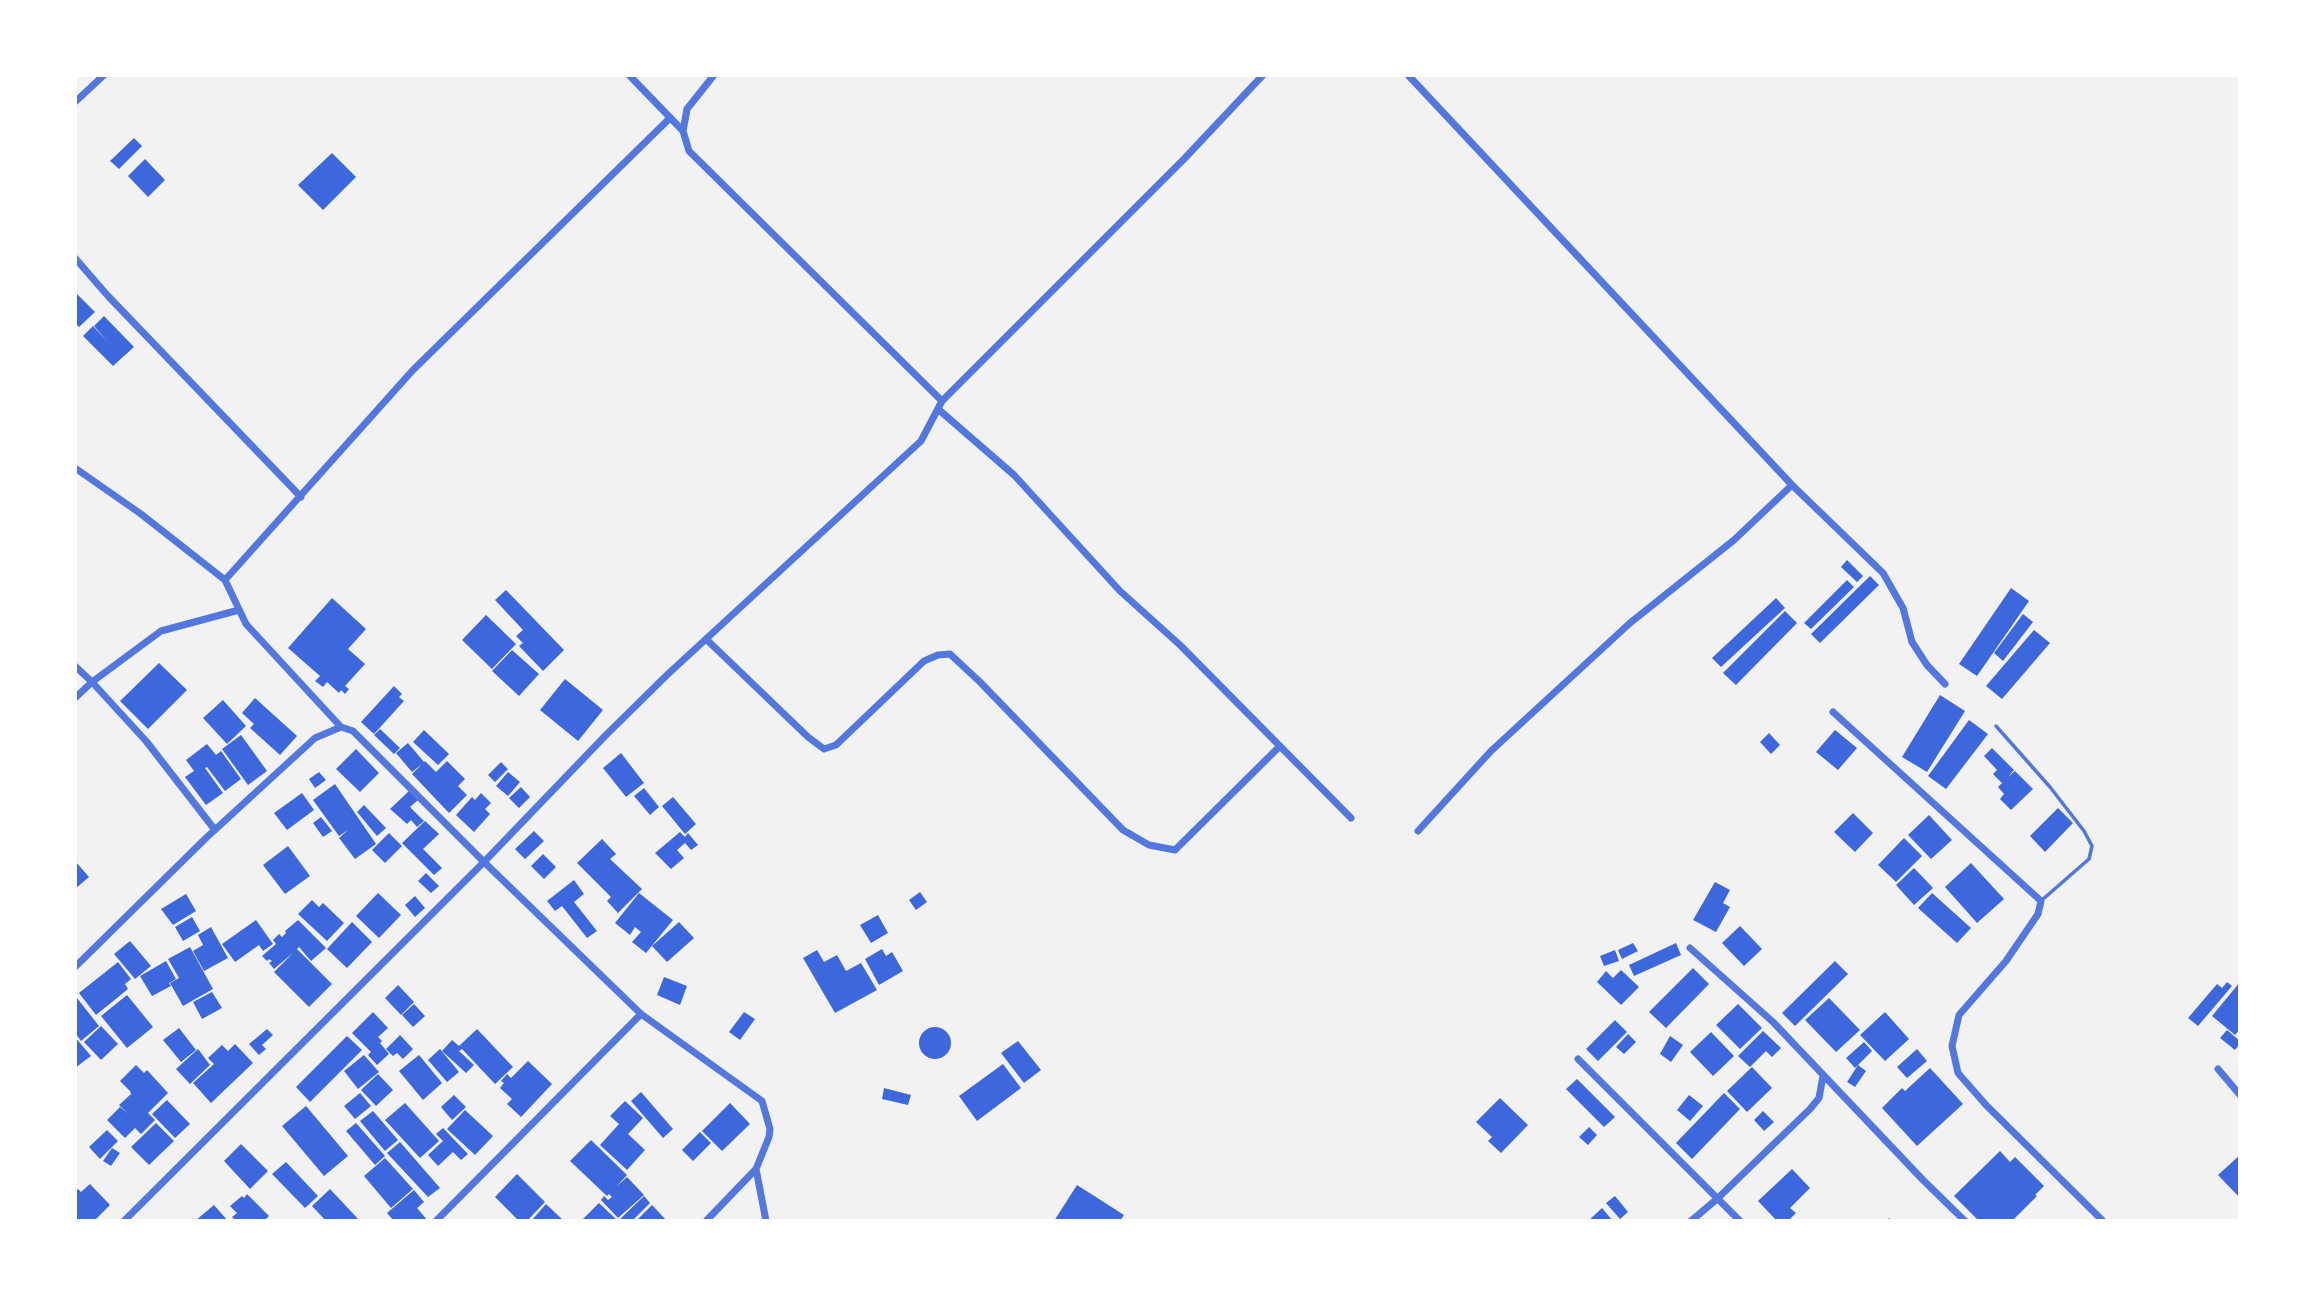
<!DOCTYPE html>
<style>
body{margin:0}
#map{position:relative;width:2315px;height:1296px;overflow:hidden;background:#f2f2f2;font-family:"Sofia Sans Condensed",sans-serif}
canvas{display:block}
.frame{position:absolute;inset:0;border:77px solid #fff;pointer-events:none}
</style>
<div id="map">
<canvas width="2315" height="1296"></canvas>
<div class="frame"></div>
</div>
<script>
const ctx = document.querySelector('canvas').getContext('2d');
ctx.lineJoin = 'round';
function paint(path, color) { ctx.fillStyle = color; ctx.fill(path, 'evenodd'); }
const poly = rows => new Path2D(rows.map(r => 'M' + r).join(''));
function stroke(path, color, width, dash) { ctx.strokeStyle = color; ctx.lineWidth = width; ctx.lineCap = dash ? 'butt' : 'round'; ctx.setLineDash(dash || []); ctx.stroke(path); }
paint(poly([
 [134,138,142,146,119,169,110,161],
 [332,153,356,177,323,210,298,185],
 [145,159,165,180,148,197,128,176],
 [75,292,95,312,79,327,75,323],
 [104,316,134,347,113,366,83,336,93,326,108,342,94,326],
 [1847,560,1863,576,1857,582,1841,567],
 [1870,576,1879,585,1820,643,1811,634],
 [1847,580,1854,587,1811,629,1804,623],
 [2011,588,2029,601,1977,676,1959,664],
 [506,590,564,650,543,671,519,646,523,643,516,636,523,630,495,600],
 [332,598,366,629,348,649,365,664,345,686,349,689,345,694,341,690,339,693,327,682,323,687,315,681,320,676,288,648],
 [1776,598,1785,608,1721,667,1712,658],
 [1785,611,1797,623,1736,685,1723,673],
 [2023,614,2033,622,2003,661,1994,653],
 [486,615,516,644,492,669,462,640],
 [2034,630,2050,643,2002,699,1986,686],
 [512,650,539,674,519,696,492,671],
 [159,663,187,690,148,729,120,701],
 [565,679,603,710,578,741,540,710],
 [394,686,402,694,399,697,404,701,374,734,361,722],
 [1940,695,1965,711,1927,772,1902,757],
 [255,698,297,736,280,755,250,728,254,724,242,713],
 [223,700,246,726,227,744,203,718],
 [1969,720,1988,734,1946,789,1928,776],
 [380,729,400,748,394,754,374,735],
 [424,730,449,754,438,765,413,742],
 [1835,730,1857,748,1838,770,1816,752],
 [1769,733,1780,745,1771,754,1760,742],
 [241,735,267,771,248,785,222,749],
 [408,743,424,762,425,761,436,772,447,761,465,779,458,786,467,795,449,813,412,774,422,764,412,772,396,753],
 [207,744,216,755,221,751,241,779,225,791,207,767,205,768,223,793,206,805,185,777,194,771,186,760],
 [1992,748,2014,770,2008,777,2015,771,2033,789,2011,810,2000,799,2004,794,1998,787,2002,783,1993,774,1997,770,1984,756],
 [356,749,379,773,360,792,336,769],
 [621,753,644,783,626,797,603,768],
 [501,762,508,769,495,782,488,775],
 [319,772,326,780,315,788,309,779],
 [508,772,520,782,508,796,496,786],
 [335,784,376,844,355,859,339,838,348,830,339,836,313,800],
 [521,787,530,797,519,808,509,798],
 [644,788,659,807,650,815,634,796],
 [409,791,418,800,410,807,424,821,417,827,411,820,407,824,390,809],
 [302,793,314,810,287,830,274,813],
 [481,793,491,803,485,809,490,814,474,832,456,815,472,797,475,800],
 [673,797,696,824,685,834,662,806],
 [364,805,386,828,377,836,357,812],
 [2058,808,2073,823,2045,852,2030,836],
 [1853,813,1873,833,1855,852,1834,832],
 [1929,815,1952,840,1931,859,1908,835],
 [321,817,332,831,323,837,313,823],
 [425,821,439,834,423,849,442,868,434,875,402,843],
 [534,831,544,841,525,859,515,849],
 [680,832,685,837,688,833,698,845,691,850,685,843,677,850,684,858,671,869,655,853],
 [389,833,402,846,385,863,372,850],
 [1904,838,1922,856,1896,882,1878,865],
 [602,839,616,854,610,859,642,889,618,913,607,901,611,897,577,863],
 [288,846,310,876,285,894,263,865],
 [543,854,556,867,544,879,531,866],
 [75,861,89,877,75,889],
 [1971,863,2004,899,1977,923,1945,887],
 [1914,868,1933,888,1914,905,1896,885],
 [426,873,439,886,431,893,418,881],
 [574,880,584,894,574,902,597,931,587,938,562,906,555,911,547,901],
 [1715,882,1730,890,1723,903,1730,907,1716,932,1693,920],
 [920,892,927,902,916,910,909,900],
 [378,893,401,915,379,938,356,916],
 [639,893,673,920,646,953,632,942,641,932,635,927,630,935,615,923],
 [1932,893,1971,928,1957,943,1918,908],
 [186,894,196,911,173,925,161,909],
 [415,896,425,908,415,917,405,905],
 [312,900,319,907,323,903,344,923,327,941,298,914],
 [878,915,888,933,871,943,860,925],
 [192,917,200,931,183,941,175,927],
 [256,920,273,944,263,951,259,945,235,962,222,944],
 [298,920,326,948,311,961,299,947,297,949,332,984,309,1007,274,972,293,953,274,969,269,963,272,961,269,959,267,961,262,956,276,944,273,940,279,934,282,937,286,933,285,931],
 [352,922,372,942,347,968,327,949],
 [679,922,694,938,667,962,652,946],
 [1740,926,1762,949,1744,966,1722,943],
 [211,927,228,958,204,971,193,951,203,945,198,935],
 [130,941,151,966,135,979,114,954],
 [1633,943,1638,951,1622,959,1618,950],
 [1676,943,1681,955,1634,976,1629,965],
 [190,947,213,989,183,1006,170,983,179,978,168,959],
 [882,949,886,956,892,952,903,971,879,985,865,959],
 [817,950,824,962,837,955,846,971,861,963,877,990,835,1013,803,958],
 [1615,950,1619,961,1604,966,1600,956],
 [166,961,176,979,169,983,171,986,152,996,140,976],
 [1835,961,1848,974,1795,1026,1782,1013],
 [118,962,131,979,125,984,128,989,96,1015,79,993],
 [1693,968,1709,984,1666,1028,1649,1012],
 [1621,970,1639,987,1621,1005,1597,982,1606,971,1613,978],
 [664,977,687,986,680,1005,657,995],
 [2227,982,2232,986,2198,1026,2188,1018,2217,984,2222,988],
 [2240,982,2240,1029,2235,1035,2212,1016],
 [398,985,414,1002,401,1015,385,998],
 [212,992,222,1008,202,1019,193,1002],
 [127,995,153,1027,127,1048,101,1016],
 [77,998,99,1026,81,1041,75,1033,75,1000],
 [1829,998,1860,1030,1836,1052,1805,1020],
 [414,1004,425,1016,413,1027,402,1015],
 [1738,1004,1762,1028,1740,1049,1716,1025],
 [373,1012,388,1028,378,1037,382,1041,380,1043,389,1054,377,1065,368,1055,371,1052,352,1033],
 [744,1012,755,1019,740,1040,729,1032],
 [1885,1012,1909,1039,1885,1061,1860,1035],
 [1615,1020,1627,1032,1598,1061,1586,1049],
 [101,1026,118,1044,101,1060,84,1042],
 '919 1043a16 16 0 1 1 32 0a16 16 0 1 1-32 0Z',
 [179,1028,196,1050,181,1062,163,1040],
 [267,1029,273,1035,262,1045,266,1049,259,1055,249,1044],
 [477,1029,513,1067,495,1084,462,1049,459,1051,474,1065,466,1073,442,1051,452,1040,459,1046],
 [2227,1030,2240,1041,2240,1044,2235,1050,2220,1038],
 [1763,1031,1781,1048,1772,1057,1766,1051,1750,1067,1738,1056],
 [1711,1032,1734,1056,1713,1076,1690,1052],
 [1628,1034,1636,1042,1624,1054,1616,1047],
 [400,1035,413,1049,403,1059,397,1053,393,1056,386,1049],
 [347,1036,362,1050,310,1102,296,1087],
 [1670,1036,1683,1045,1671,1062,1660,1054],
 [75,1037,91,1056,75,1068],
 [1018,1041,1041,1070,1024,1083,1001,1053],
 [1864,1042,1872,1051,1855,1068,1846,1058],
 [235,1044,253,1063,211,1103,193,1083,214,1064,208,1058,222,1045,228,1051],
 [198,1049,210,1065,190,1084,176,1069],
 [440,1049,459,1072,447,1082,428,1060],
 [1917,1049,1927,1061,1907,1078,1897,1067],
 [364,1055,379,1072,358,1089,344,1071],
 [419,1055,442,1083,423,1100,399,1071],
 [528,1061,552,1084,521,1117,507,1104,512,1099,500,1088,504,1083,501,1081,507,1074,511,1078],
 [1003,1064,1021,1088,977,1121,959,1096],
 [136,1065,144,1073,147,1070,168,1093,148,1113,155,1120,141,1134,135,1128,125,1138,107,1120,120,1107,128,1114,119,1105,131,1094,130,1091,120,1081],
 [1858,1065,1866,1071,1855,1087,1847,1082],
 [1752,1067,1772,1088,1747,1112,1727,1091],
 [1930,1068,1963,1104,1917,1146,1882,1108,1902,1088,1905,1091],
 [378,1074,393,1090,376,1106,361,1090],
 [1577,1079,1615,1117,1604,1127,1566,1089],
 [884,1088,911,1095,908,1105,882,1099],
 [641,1092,673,1129,663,1138,631,1101],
 [360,1093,371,1106,355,1119,344,1106],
 [1724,1093,1740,1109,1692,1159,1676,1143],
 [454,1095,466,1107,452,1120,441,1107],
 [1689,1095,1703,1106,1690,1121,1677,1110],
 [1500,1098,1528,1125,1501,1153,1488,1141,1492,1137,1476,1122],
 [167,1100,190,1124,175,1138,152,1114],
 [625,1101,643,1118,628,1134,645,1150,627,1170,600,1145,619,1124,610,1116],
 [405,1103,439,1141,420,1158,385,1120],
 [730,1103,750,1124,722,1151,702,1131],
 [306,1106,348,1156,324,1176,282,1126],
 [465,1110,493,1136,475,1155,447,1129],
 [373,1111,398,1140,385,1151,360,1121],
 [1763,1111,1774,1122,1764,1131,1754,1120],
 [156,1123,174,1141,149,1165,131,1147],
 [356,1123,385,1156,375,1165,346,1131],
 [1589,1127,1597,1135,1588,1145,1579,1137],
 [443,1128,468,1154,461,1160,453,1152,438,1166,428,1155,443,1141,436,1134],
 [107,1130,118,1141,100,1159,89,1147],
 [700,1132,711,1143,693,1161,682,1150],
 [591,1140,627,1175,617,1186,627,1177,644,1195,618,1218,601,1200,604,1196,608,1200,612,1197,609,1194,607,1196,570,1161],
 [400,1142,440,1188,428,1197,387,1153],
 [241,1144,268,1171,250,1189,224,1161],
 [112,1148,120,1153,111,1166,103,1161],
 [2000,1151,2010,1162,2015,1157,2044,1186,2035,1195,2037,1196,2012,1221,1979,1221,1954,1196],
 [2240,1155,2240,1198,2218,1175],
 [385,1158,413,1189,391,1208,364,1176],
 [286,1162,318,1196,305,1208,272,1174],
 [1792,1169,1810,1188,1790,1208,1796,1213,1788,1221,1777,1221,1758,1201],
 [517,1174,545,1202,527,1221,519,1221,495,1197],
 [90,1184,110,1205,94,1221,78,1221,75,1218,75,1192,78,1189,81,1192],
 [1077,1185,1124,1215,1120,1221,1054,1221],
 [330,1189,360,1221,326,1221,312,1206],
 [414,1190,424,1202,417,1208,428,1221,394,1221,387,1213],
 [247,1194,269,1216,264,1221,236,1221,232,1217,237,1213,230,1206,242,1196,244,1198],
 [644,1196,650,1203,632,1221,618,1221],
 [1615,1196,1628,1212,1620,1219,1606,1203],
 [599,1203,618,1221,581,1221],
 [546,1204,564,1221,531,1221],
 [214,1205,228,1221,195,1221],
 [652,1205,667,1221,636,1221],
 [1602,1208,1613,1221,1588,1221]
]), '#3d67dc');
stroke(poly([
 [1996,726,2050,787,2084,831,2092,846,2089,859,2042,900],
 [1889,1221,1889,1220]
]), '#5277de', 3.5);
stroke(poly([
 [629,75,683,131],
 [714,75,687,109,683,131,689,151,942,401],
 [1408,75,1792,485,1734,540,1630,623,1491,751,1418,831],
 [75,102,104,75],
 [75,258,108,296,301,497],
 [938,409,1014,475,1120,591,1180,645,1351,818],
 [75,468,141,514,225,580,246,624,341,727],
 [1792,485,1883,573,1903,608,1912,642,1927,665,1945,684],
 [225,580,413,370,670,118],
 [706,639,808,737,824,749,836,745,924,661,938,655,950,654,980,682,1123,830,1149,845,1175,850,1280,746],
 [75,666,92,682,161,631,239,610],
 [75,698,92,682,146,741,215,830],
 [1833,712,2041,901,2038,914,2006,961,1959,1015,1952,1046,1958,1073,1986,1105,2103,1221],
 [1690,948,1773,1022,1923,1180,1965,1221],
 [75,967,206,838,315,738,341,727,353,731,484,862,641,1014,762,1101,770,1129,769,1137,756,1169,706,1221],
 [1578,1059,1740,1221],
 [2218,1069,2240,1095],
 [756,1169,766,1221],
 [124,1221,484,862,606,735,668,674,921,441,942,401,1185,158,1263,75],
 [436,1221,641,1014],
 [1691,1221,1717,1199,1810,1109,1819,1098,1823,1076]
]), '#5277de', 7);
</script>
